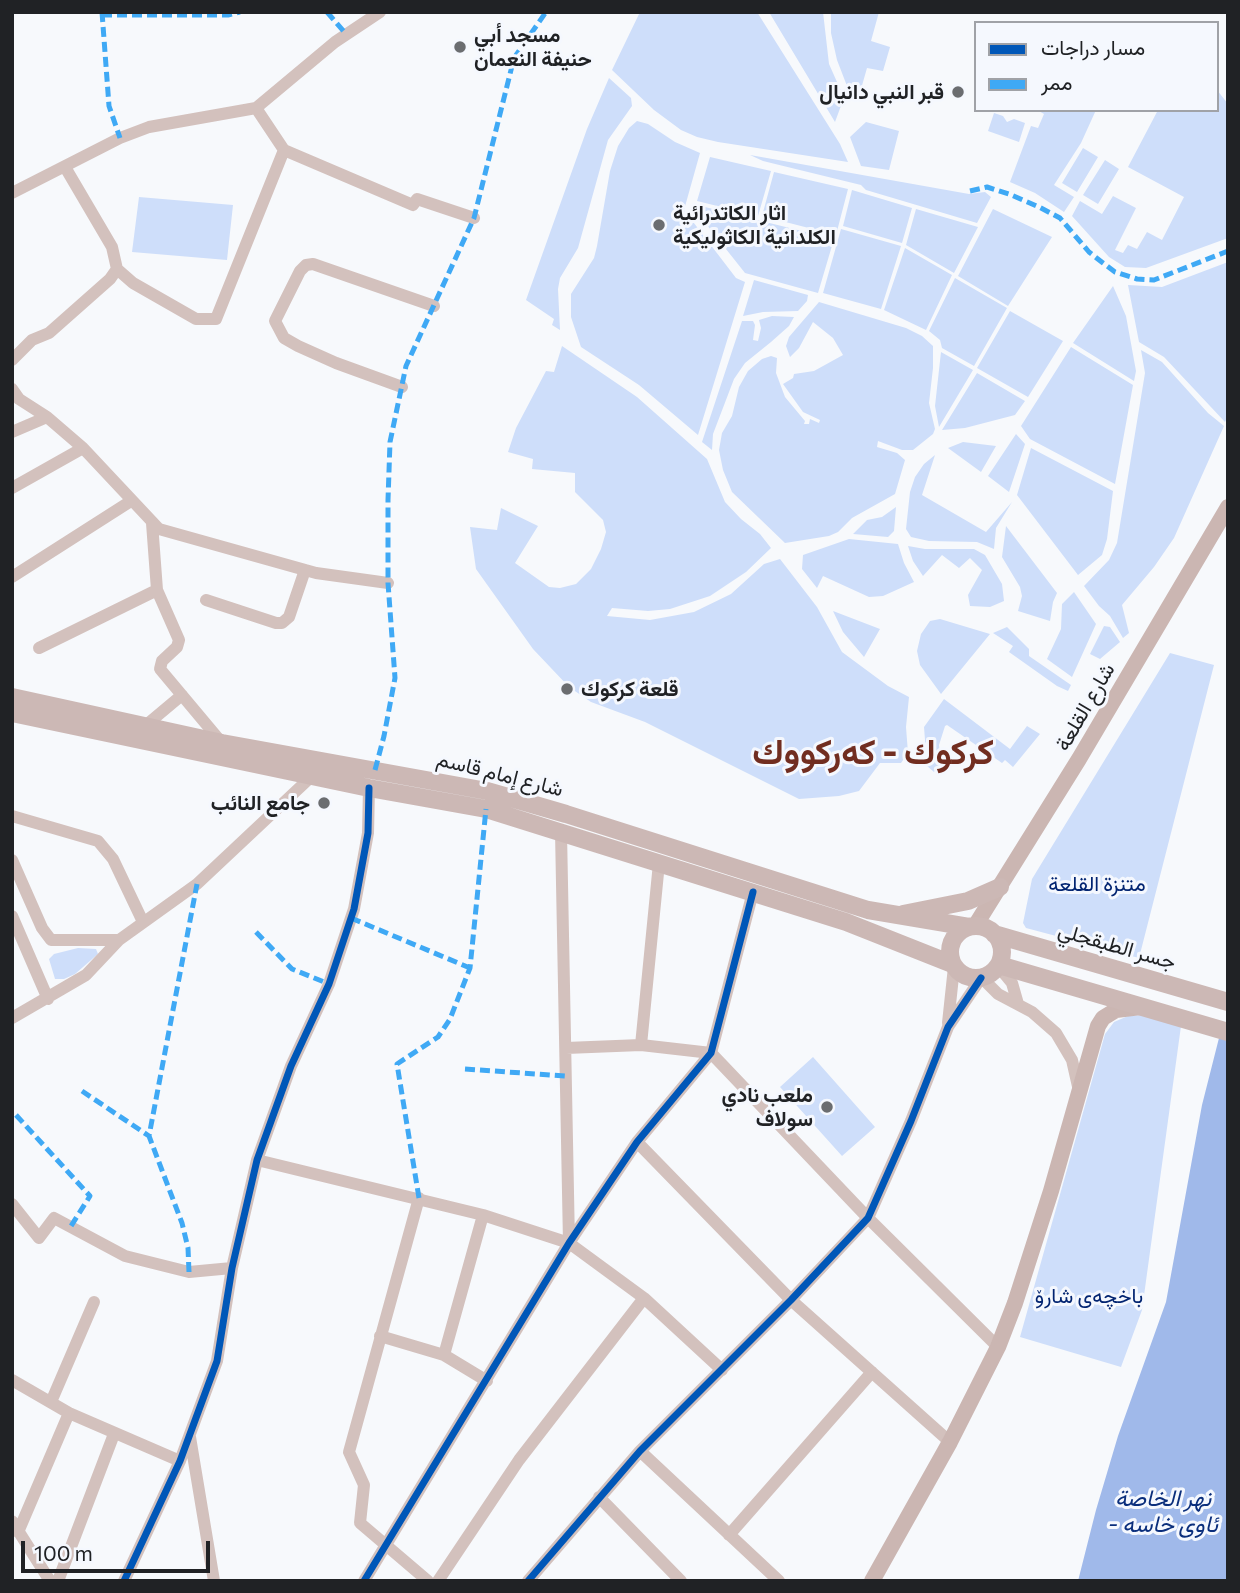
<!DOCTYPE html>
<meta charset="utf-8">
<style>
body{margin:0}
#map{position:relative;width:1240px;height:1593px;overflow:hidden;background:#f7f9fc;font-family:Commissioner,Vazirmatn,sans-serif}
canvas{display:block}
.frame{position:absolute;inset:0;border:14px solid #202225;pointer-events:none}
.legend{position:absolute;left:974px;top:21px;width:245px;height:91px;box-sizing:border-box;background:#f5f8fe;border:2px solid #a0a2a7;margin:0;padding:9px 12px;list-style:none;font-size:21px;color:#202225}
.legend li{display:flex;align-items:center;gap:14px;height:35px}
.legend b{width:35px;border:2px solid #a0a2a7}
.scale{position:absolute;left:21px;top:1541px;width:189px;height:32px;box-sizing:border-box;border:4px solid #202225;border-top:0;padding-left:9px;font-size:21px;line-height:24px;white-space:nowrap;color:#202225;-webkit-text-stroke:5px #f5f8fe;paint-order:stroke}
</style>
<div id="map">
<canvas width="1240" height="1593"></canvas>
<div class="frame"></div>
<ul class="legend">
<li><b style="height:9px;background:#0057b8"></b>مسار دراجات</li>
<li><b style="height:9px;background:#3fa9f5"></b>ممر</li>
</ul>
<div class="scale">100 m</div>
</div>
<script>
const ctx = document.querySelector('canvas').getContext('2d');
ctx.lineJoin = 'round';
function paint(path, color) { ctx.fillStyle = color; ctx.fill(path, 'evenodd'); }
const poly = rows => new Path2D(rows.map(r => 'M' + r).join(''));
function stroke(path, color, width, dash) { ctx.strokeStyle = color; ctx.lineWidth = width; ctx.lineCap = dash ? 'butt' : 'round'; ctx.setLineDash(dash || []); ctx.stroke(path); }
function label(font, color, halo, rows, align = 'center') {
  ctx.font = font + ' Commissioner,Vazirmatn,sans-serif'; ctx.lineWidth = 6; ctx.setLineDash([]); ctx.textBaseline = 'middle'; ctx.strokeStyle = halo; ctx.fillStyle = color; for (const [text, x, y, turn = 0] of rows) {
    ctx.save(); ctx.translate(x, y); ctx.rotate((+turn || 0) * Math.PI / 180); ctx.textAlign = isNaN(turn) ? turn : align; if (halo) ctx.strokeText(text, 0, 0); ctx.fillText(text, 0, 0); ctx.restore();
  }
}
paint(poly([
 [640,12,757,12,840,144,848,162,718,142,697,137,681,130,654,110,612,70],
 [769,12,823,12,829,64,841,91,842,103,835,122],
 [831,12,879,12,871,41,890,47,883,71,867,68,859,96,847,86,837,60,831,33],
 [609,78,631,98,632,106,608,140,578,248,560,278,558,289,560,330,552,325,554,319,526,300,587,129],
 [1217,90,1228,104,1228,238,1146,268,1125,267,1109,257,1072,216,1080,201,1102,214,1113,196,1136,208,1115,250,1123,253,1128,245,1137,249,1147,232,1162,240,1184,197,1128,167,1158,110,1217,110],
 [1037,110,1096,110,1081,143,1054,185,1074,197,1064,212,1035,193,1010,182,1031,126,1038,128,1044,114],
 [994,113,1003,116,1007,122,1014,119,1025,123,1019,142,988,131],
 [637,121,648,124,675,142,700,153,684,210,736,278,745,282,698,435,639,385,581,347,571,317,571,294,594,258,597,246,610,171,618,146,629,128],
 [866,122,899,131,889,170,861,166,850,137],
 [1083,148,1098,157,1077,192,1062,183],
 [750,155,969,194,985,192,991,197,977,223,866,190,861,185,763,161],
 [710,157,771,171,758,216,697,201],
 [1105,160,1119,169,1098,204,1083,195],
 [774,172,848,189,836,235,762,216],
 [852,190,912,208,902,243,843,226],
 [139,197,233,205,227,260,132,252],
 [697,205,834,239,818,293,745,273,695,210],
 [916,209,978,227,954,273,906,245],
 [993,209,1052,237,1008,306,958,276],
 [841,229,901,246,881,309,823,293],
 [905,248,952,275,926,330,884,310],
 [1228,262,1228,416,1225,422,1164,357,1139,342,1128,285,1162,287],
 [955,278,1007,308,974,366,942,348,940,340,929,331],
 [754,280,808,295,807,301,798,311,763,312,743,316],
 [1113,286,1126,316,1136,371,1134,381,1073,343],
 [819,302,906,328,922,336,933,346,933,368,929,403,935,429,933,434,913,450,902,450,878,441,877,447,897,453,905,460,895,494,852,518,838,532,829,536,785,543,732,492,723,470,719,450,722,433,732,416,739,387,748,371,762,359,771,356,777,358,776,373,785,397,805,421,804,424,809,424,810,419,819,423,820,420,803,412,783,384,793,378,794,374,814,371,843,355,833,338,813,322,799,348,790,357,786,346,789,337],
 [1010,311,1063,341,1028,397,977,368],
 [772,316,794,317,789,326,771,342,745,363,734,379,713,434,712,450,702,442,742,321,753,321,755,325,753,340,758,341,761,328,759,320],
 [562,346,637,397,707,459,725,502,741,519,760,534,771,548,746,572,710,596,670,609,648,611,612,608,607,616,650,620,694,612,731,594,764,564,780,559,817,607,842,652,888,686,909,697,906,727,908,753,901,763,880,763,859,791,839,796,799,799,645,722,591,702,569,687,533,649,476,569,470,527,497,530,501,508,538,526,515,563,549,587,560,588,576,584,591,569,601,549,606,532,603,520,575,492,575,473,532,469,533,459,508,452,516,428,546,371,554,372],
 [1071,347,1133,385,1115,484,1030,439,1021,426],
 [1141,350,1162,362,1208,413,1224,426,1174,538,1154,567,1122,605,1129,633,1123,638,1110,616,1099,606,1084,586,1109,560,1117,543,1145,373],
 [941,352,973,370,939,427,935,406],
 [977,373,1025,401,1015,415,965,428,942,430],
 [1016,434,1025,444,1009,492,988,476],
 [963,442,996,446,981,472,948,448],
 [1031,448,1113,491,1107,539,1102,555,1078,575,1017,495],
 [935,455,922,495,986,532,1012,502,996,528,994,549,977,542,929,541,911,537,906,529,910,492,915,477,924,464],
 [896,507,894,531,888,537,853,534,867,520,882,517],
 [1006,526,1057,593,1053,602,1050,621,1018,611,1022,596,1020,587,1002,557],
 [849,539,898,544,904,563,914,582,883,596,869,597,823,576,817,588,802,569,803,555],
 [908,546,925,549,974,549,985,555,1002,584,1004,601,990,607,970,606,968,595,982,570,970,558,959,568,942,555,923,576,913,561],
 [1074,592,1096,624,1072,677,1047,659,1061,629,1062,604],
 [833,611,880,629,864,657,843,632],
 [940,619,990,634,941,694,920,665,917,651,921,634,930,621],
 [1104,626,1110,627,1120,642,1100,659,1090,654],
 [1007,627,1029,649,1029,656,1071,685,1068,691,1057,686,1009,652,1013,646,993,633],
 [1170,653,1214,665,1139,958,1026,928,1023,923,1032,879],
 [944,699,1010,749,1027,726,1040,734,1013,767,1005,760,1002,763,947,725,945,726,939,745,941,764,934,772,927,766,924,727],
 [78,948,96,949,98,954,75,974,64,979,55,979,49,959,54,954],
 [1144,1015,1181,1026,1142,1310,1121,1367,1020,1337,1105,1034,1114,1022,1128,1016],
 [813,1057,875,1127,842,1156,780,1087]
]), '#cedefa');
paint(poly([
 [1228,1017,1228,1581,1078,1581,1096,1510,1118,1436,1166,1302,1202,1105,1219,1038]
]), '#a0b9ea');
stroke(poly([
 [256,108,284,150,413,205,417,199,474,218],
 [12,193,120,138,149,127,256,108,335,42,380,12],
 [117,269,133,283,196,319,216,319,284,150],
 [12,360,32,340,49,333,110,279,117,269,112,247,65,167],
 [402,387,336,363,298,346,284,338,275,321,300,271,306,265,313,264,434,306],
 [12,389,19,399,47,417,83,448,159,529,316,573,388,583],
 [12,432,47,417],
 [12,488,83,448],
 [152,523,157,590,179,640,177,647,162,661,160,669,222,743],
 [12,577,131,501],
 [206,600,276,623,282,623,289,617,305,570],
 [39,648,157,590],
 [145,726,182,695],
 [12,816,98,841,113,859,143,922],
 [561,832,569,1243],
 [12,860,42,928,51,940,119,940],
 [12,916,48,999],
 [998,966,1012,983,1018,1004],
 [982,978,998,994,1032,1012,1056,1033,1072,1060,1079,1091],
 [12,1018,86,975,119,940,197,884,312,776],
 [948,1023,954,967],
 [641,1045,659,863],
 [566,1048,641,1045,711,1053,868,1218,998,1347],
 [637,1142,791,1300,950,1442],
 [257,1160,483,1215,569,1243,644,1298,722,1370],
 [419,1198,349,1452,364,1485,360,1523,428,1581],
 [12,1204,39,1238,54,1218,125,1256,189,1272,232,1268],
 [380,1336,444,1355,487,1381],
 [444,1355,483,1215],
 [12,1380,69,1413,180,1461],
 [51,1402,94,1302],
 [190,1437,214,1581],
 [640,1451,779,1581],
 [599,1497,681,1581],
 [12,1521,50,1581],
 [12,1531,19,1530,69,1413],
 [729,1535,872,1372],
 [58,1581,114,1434],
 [124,1581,180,1461,217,1361,232,1268,257,1160,291,1066,329,984,354,909,368,833,369,788],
 [364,1581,569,1243,637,1142,711,1053,753,892],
 [438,1581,519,1460,644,1298],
 [528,1581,640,1451,791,1300,868,1218,911,1121,948,1027,981,978]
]), '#d3c1bd', 12);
stroke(poly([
 [975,926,1079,759,1228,507],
 [872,1581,950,1442,998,1347,1015,1303,1051,1191,1098,1026,1103,1018,1116,1010,1141,1007]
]), '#cbb6b2', 16);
stroke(poly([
 [12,697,222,743,487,791,566,814,868,910,969,927],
 [12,713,369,788,486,809,846,922,952,964],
 [903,914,968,901,1000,887],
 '950 952a26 26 0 1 1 52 0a26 26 0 1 1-52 0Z',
 [994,934,1228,1002],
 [999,965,1228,1032]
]), '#ccb8b5', 18);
stroke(poly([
 [102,12,109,106,120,138],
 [327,12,346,34],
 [102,15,228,15,240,12],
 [970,191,987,187,1009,194,1039,207,1060,218,1089,252,1103,263,1115,272,1137,279,1154,280,1228,251],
 [375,770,384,736,395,678,388,583,388,500,390,442,406,366,474,218,514,58,546,12],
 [351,918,470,968],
 [256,932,292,969,329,984],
 [465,1069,565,1076],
 [82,1091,149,1136],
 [16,1115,90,1196,71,1226],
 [419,1198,397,1064,438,1037,450,1019,470,968,486,809],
 [189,1272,188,1248,182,1223,149,1136,197,884]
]), '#3fa9f5', 5, [10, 5]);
stroke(poly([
 [124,1581,180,1461,217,1361,232,1268,257,1160,291,1066,329,984,354,909,368,833,369,788],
 [364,1581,569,1243,637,1142,711,1053,753,892],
 [528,1581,640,1451,791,1300,868,1218,911,1121,948,1027,981,978]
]), '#0057b8', 7);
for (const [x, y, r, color] of [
 [460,47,7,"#6b6d70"],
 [958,92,7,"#6b6d70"],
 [659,225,7,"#6b6d70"],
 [567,689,7,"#6b6d70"],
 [324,803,7,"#6b6d70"],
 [827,1107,7,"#6b6d70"]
]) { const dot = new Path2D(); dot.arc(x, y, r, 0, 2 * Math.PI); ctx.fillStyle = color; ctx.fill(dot); stroke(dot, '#f5f8fe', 2.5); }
label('bold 21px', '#202225', '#f5f8fe', [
 ["مسجد أبي",474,35],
 ["حنيفة النعمان",474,59],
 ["قبر النبي دانيال",944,92,"right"],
 ["اثار الكاتدرائية",673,213],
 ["الكلدانية الكاثوليكية",673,237],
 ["قلعة كركوك",581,689],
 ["جامع النائب",310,803,"right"],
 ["ملعب نادي",813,1095,"right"],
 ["سولاف",813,1119,"right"]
], 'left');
label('21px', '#202225', '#f5f8fe', [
 ["شارع القلعة",1085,707,-60],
 ["شارع إمام قاسم",500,774,14],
 ["جسر الطبقجلي",1117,946,16]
]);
label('21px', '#022471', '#f5f8fe', [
 ["متنزة القلعة",1097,884],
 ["باخچەی شارۆ",1089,1296]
]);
label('italic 23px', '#0a2e7c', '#f5f8fe', [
 ["نهر الخاصة",1163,1498],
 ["- ئاوی خاسە",1163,1524]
]);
label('bold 35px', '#712d20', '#f5f8fe', [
 ["كركوك - کەرکووك",873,752]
]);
</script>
